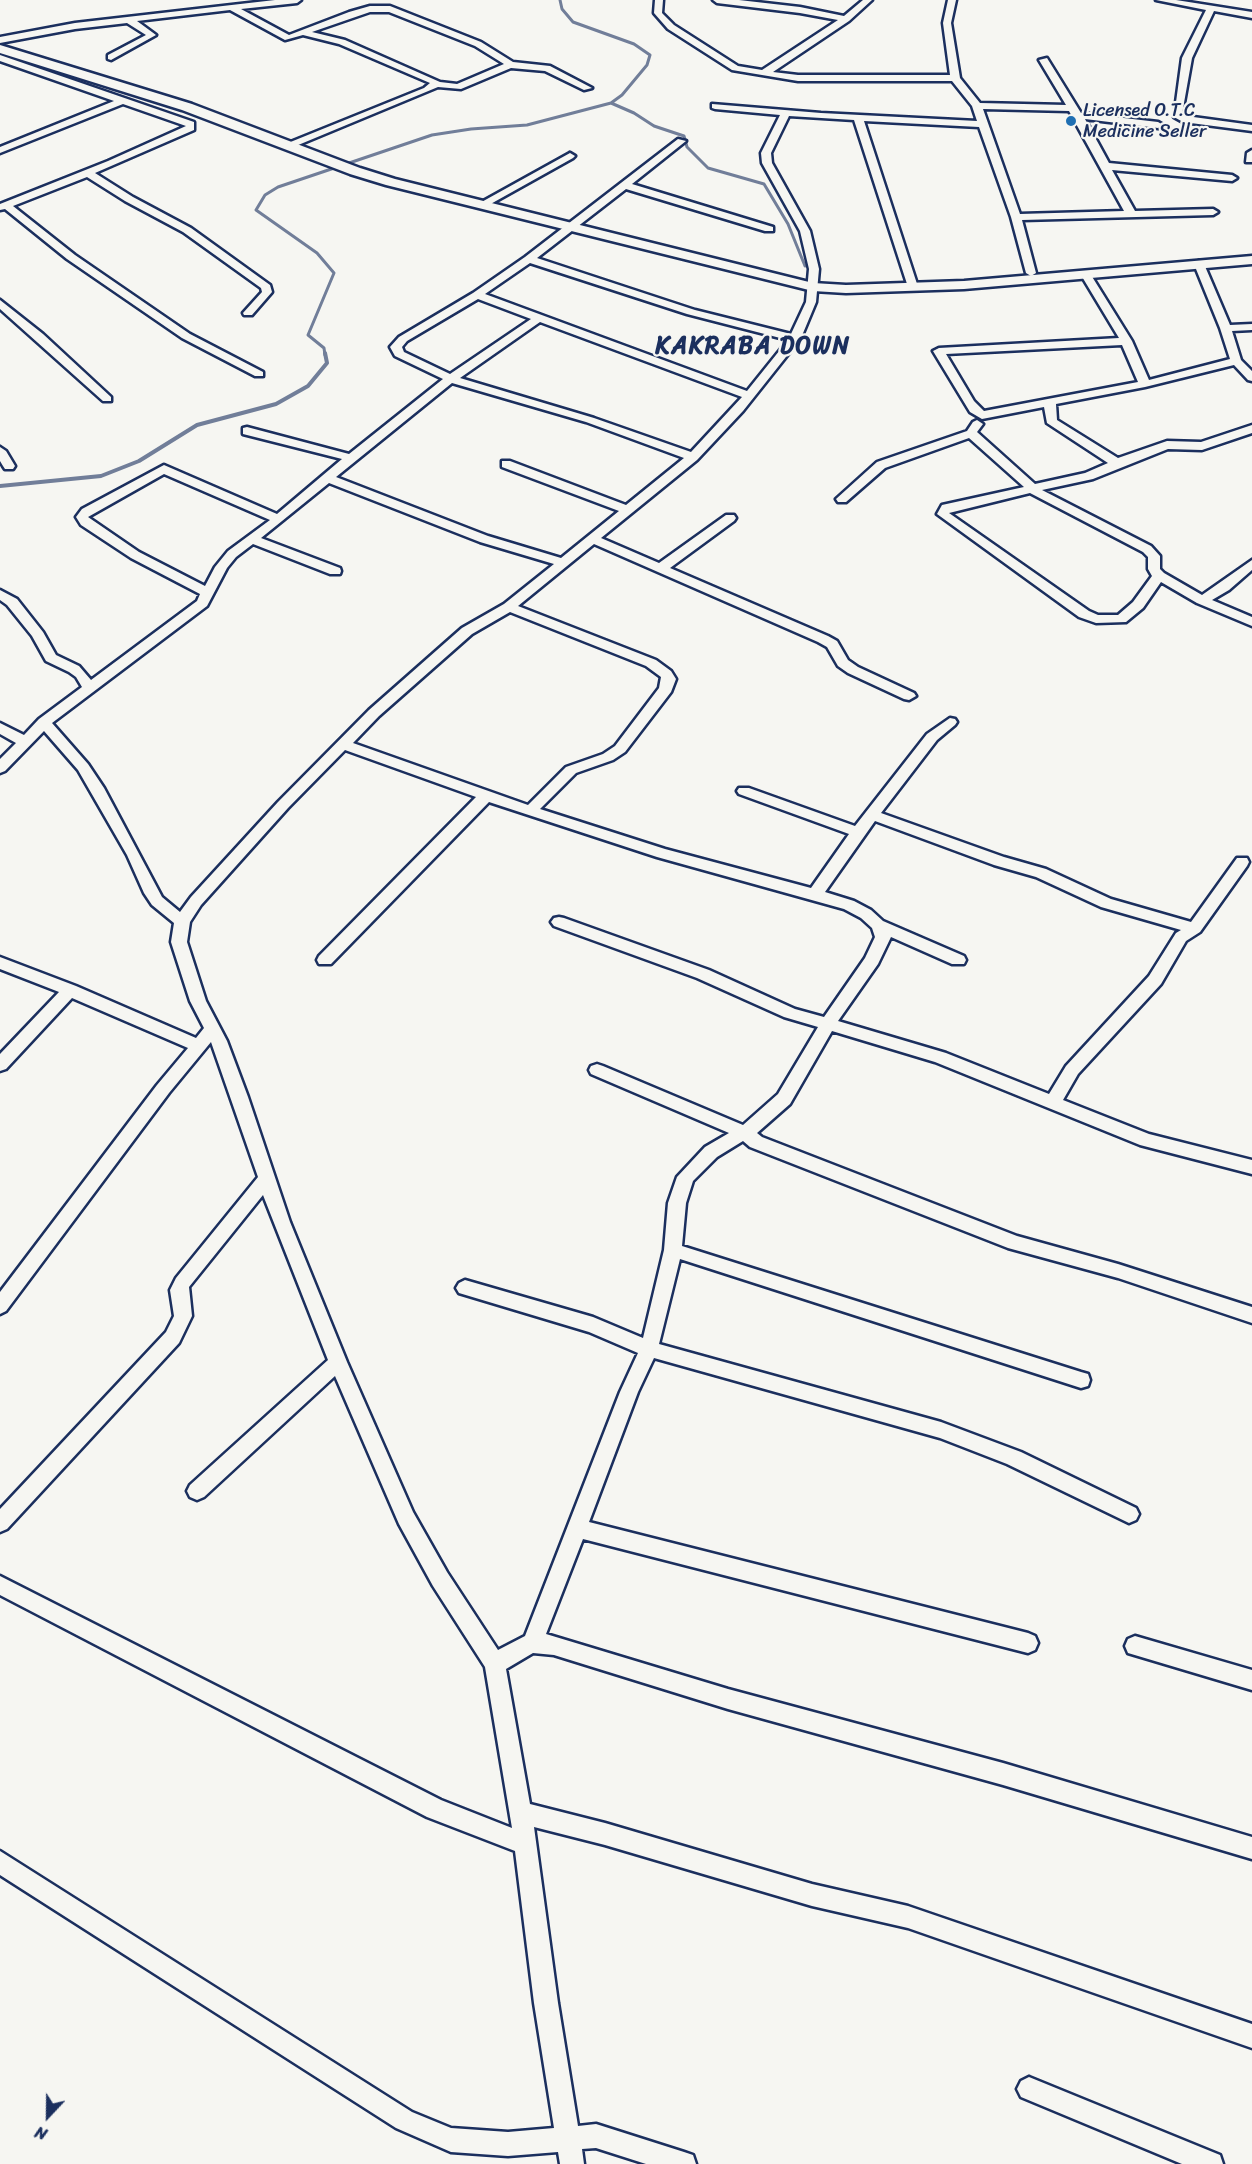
<!DOCTYPE html>
<style>
body{margin:0}
#map{position:relative;width:1252px;height:2164px;overflow:hidden;background:#f6f6f2;font-family:Sriracha,sans-serif}
canvas{display:block}
.north{position:absolute;left:18px;top:2086px;width:60px;height:60px;-webkit-text-stroke:4px #f6f6f2;paint-order:stroke;rotate:202deg;font-size:16px;font-weight:700;line-height:24px;text-align:center;color:#1b2f5e}
.north::after{content:'';display:block;margin:auto;width:21px;height:27px;background:#1b2f5e;clip-path:polygon(50% 0,100% 100%,50% 72%,0 100%)}
</style>
<div id="map">
<canvas width="1252" height="2164"></canvas>
<div class="north">N</div>
</div>
<script>
const ctx = document.querySelector('canvas').getContext('2d');
ctx.lineJoin = 'round';
const poly = rows => new Path2D(rows.map(r => 'M' + r).join(''));
function stroke(path, color, width, dash) { ctx.strokeStyle = color; ctx.lineWidth = width; ctx.lineCap = dash ? 'butt' : 'round'; ctx.setLineDash(dash || []); ctx.stroke(path); }
function paint(path, color) { ctx.fillStyle = color; ctx.fill(path, 'evenodd'); }
function label(font, color, halo, rows, align = 'center') {
  ctx.font = font + ' Sriracha,sans-serif'; ctx.lineWidth = 4.5; ctx.setLineDash([]); ctx.textBaseline = 'middle'; ctx.strokeStyle = halo; ctx.fillStyle = color; for (const [text, x, y, turn = 0] of rows) {
    ctx.save(); ctx.translate(x, y); ctx.rotate((+turn || 0) * Math.PI / 180); ctx.textAlign = isNaN(turn) ? turn : align; if (halo) ctx.strokeText(text, 0, 0); ctx.fillText(text, 0, 0); ctx.restore();
  }
}
stroke(poly([
 [611,103,634,113,654,126,684,136,687,147,708,168,764,184,788,224,805,266],
 [325,355,324,348,308,335,334,273,317,253,256,210,265,195,278,187,432,135,471,129,527,125,611,103,622,95,647,65,650,55,634,44,573,22,562,9,560,0]
]), '#717e99', 3);
stroke(poly([
 [0,486,101,476,139,461,197,425,276,404,308,386,327,363,325,353]
]), '#717e99', 4);
const street = poly([
 [275,0,301,0,297,3,241,9,289,35,349,12,370,6,390,6,481,42,513,62,550,66,592,88,584,90,545,71,511,68,461,89,438,87,291,148,288,147,288,143,424,88,430,83,339,44,303,35,285,40,230,10,137,21,156,35,111,60,108,59,108,55,146,35,127,23,75,29,0,43,0,37,75,23,275,0],
 [370,12,389,12,475,46,504,64,457,84,440,82,345,40,312,32,370,12],
 [655,0,663,0,662,13,674,25,738,66,762,70,838,20,800,13,717,3,713,0,739,0,800,7,844,16,863,0,872,0,849,21,773,72,798,75,950,75,943,23,948,0,956,0,951,23,960,78,980,103,1066,105,1039,60,1047,58,1081,113,1158,122,1163,125,1158,128,1085,119,1109,163,1232,175,1237,178,1232,181,1112,170,1135,211,1213,209,1218,212,1213,215,1022,220,1036,273,1031,276,1026,273,1011,217,979,127,864,121,918,287,913,290,908,287,854,120,789,116,771,153,772,163,810,231,819,269,816,302,801,338,743,411,697,460,601,538,659,563,726,515,734,515,736,518,734,521,670,568,828,636,837,641,848,660,858,667,914,693,916,696,909,700,904,699,848,673,838,666,827,647,818,642,594,544,518,606,656,660,671,671,676,679,671,692,625,752,613,760,576,773,540,809,665,849,811,888,849,834,739,794,737,791,739,788,749,788,855,826,927,734,950,718,955,719,957,722,955,725,937,740,881,813,1004,857,1046,869,1111,899,1191,922,1237,858,1247,858,1249,862,1247,866,1200,932,1186,941,1161,984,1078,1074,1063,1100,1149,1134,1252,1160,1252,1174,1140,1145,935,1062,832,1031,790,1104,757,1133,762,1137,1017,1236,1118,1264,1252,1307,1252,1323,1118,1278,1008,1248,750,1147,743,1141,717,1157,693,1181,686,1203,682,1246,1081,1372,1088,1374,1090,1380,1088,1386,1081,1388,680,1259,659,1344,941,1422,1021,1452,1136,1508,1139,1514,1136,1520,1129,1523,1007,1464,940,1438,654,1358,638,1392,589,1522,1028,1633,1035,1636,1038,1643,1035,1650,1028,1653,583,1539,546,1634,728,1689,1003,1763,1252,1837,1252,1859,1003,1785,728,1709,554,1655,533,1653,506,1669,530,1804,605,1823,812,1884,908,1906,1252,2024,1252,2048,908,1928,812,1906,605,1845,534,1827,558,2003,578,2126,596,2124,684,2152,693,2155,696,2164,646,2164,596,2148,582,2149,584,2164,560,2164,558,2152,508,2156,451,2152,396,2128,0,1875,0,1851,412,2112,451,2128,508,2132,554,2128,534,2003,515,1851,427,1817,0,1595,0,1576,441,1800,512,1828,485,1667,433,1586,399,1524,335,1376,204,1497,197,1500,190,1497,187,1491,190,1485,328,1360,263,1195,189,1287,192,1316,179,1343,7,1529,0,1532,0,1509,166,1332,174,1316,170,1290,176,1278,258,1177,211,1042,169,1093,6,1311,0,1314,0,1292,157,1085,188,1048,72,998,6,1069,0,1071,0,1054,59,992,0,969,0,957,76,986,196,1038,204,1028,190,1001,171,942,174,923,152,905,144,893,127,855,78,770,44,731,5,771,0,773,0,759,16,743,0,734,0,723,24,735,39,719,82,687,76,677,69,672,46,661,32,636,7,605,0,600,0,590,17,599,43,632,56,655,79,666,91,680,197,601,200,594,131,558,81,525,76,517,82,509,164,465,277,514,342,459,243,434,243,428,247,427,349,454,443,379,395,356,390,347,399,337,473,293,525,257,678,139,686,141,632,184,773,227,773,231,765,231,626,189,537,258,695,310,791,334,806,302,809,269,800,231,762,163,761,153,780,115,715,109,712,108,712,104,821,113,977,121,972,106,952,81,798,81,732,70,668,29,654,13,655,0],
 [983,109,1069,111,1124,211,1020,214,983,109],
 [530,263,687,314,788,340,747,391,485,294,530,263],
 [478,299,531,319,450,374,404,352,402,347,407,341,478,299],
 [540,322,742,397,691,452,594,418,460,378,540,322],
 [452,383,586,422,684,458,626,505,510,461,502,461,502,467,619,511,561,558,488,536,336,477,452,383],
 [164,474,270,520,228,551,215,567,205,586,139,552,88,517,164,474],
 [329,483,480,542,554,564,504,604,462,628,369,710,278,802,191,897,180,912,162,897,104,788,88,764,52,723,207,606,227,568,236,557,253,544,330,574,340,574,341,571,340,568,261,538,329,483],
 [510,612,646,666,661,677,659,688,615,746,603,754,566,767,528,805,353,743,379,716,472,634,510,612],
 [345,750,476,797,319,956,317,960,319,964,331,964,489,802,657,857,844,909,861,918,872,928,875,937,865,958,824,1017,795,1009,709,970,564,918,559,917,554,918,551,922,554,926,697,978,784,1017,818,1027,778,1094,743,1125,603,1066,597,1064,591,1066,589,1070,591,1074,729,1133,705,1147,677,1177,668,1203,664,1250,643,1338,593,1317,465,1280,459,1283,456,1288,459,1293,589,1332,638,1353,620,1392,525,1636,498,1650,447,1572,413,1512,347,1362,290,1222,248,1097,227,1041,206,1001,187,942,190,922,201,905,288,808,345,750],
 [875,821,994,865,1036,877,1101,907,1181,930,1176,933,1149,976,1066,1066,1049,1094,946,1053,838,1021,878,964,891,937,952,964,964,964,966,960,964,956,883,921,871,910,854,901,825,892,875,821],
 [1156,0,1176,0,1252,12,1252,18,1214,11,1192,58,1182,114,1186,116,1252,125,1252,131,1183,122,1174,117,1182,58,1206,10,1156,0],
 [0,55,194,122,194,130,95,173,133,197,191,228,270,285,272,292,252,315,244,315,243,313,262,292,261,288,183,232,125,201,87,177,13,206,75,255,190,334,263,372,263,376,255,376,182,338,67,259,5,209,0,210,0,204,108,161,186,126,123,104,0,153,0,147,114,101,0,61,0,55],
 [1252,150,1252,162,1246,162,1247,153,1252,150],
 [570,153,575,156,573,158,487,206,478,204,570,153],
 [1199,261,1204,264,1230,325,1252,324,1252,330,1232,331,1241,360,1252,371,1252,381,1248,380,1234,365,1145,387,1056,404,1057,420,1118,458,1167,441,1201,442,1252,425,1252,433,1202,450,1168,449,1093,479,1042,490,1151,546,1160,556,1160,569,1164,573,1202,595,1252,560,1252,570,1229,590,1212,600,1252,617,1252,626,1197,603,1161,582,1143,608,1126,622,1096,623,1079,617,937,514,942,505,1024,487,969,438,885,468,846,502,838,502,836,499,877,462,967,431,973,422,977,420,983,424,977,432,1035,484,1085,473,1108,463,1047,423,1044,407,982,419,970,412,933,351,939,348,1119,338,1081,275,1086,272,1091,275,1132,341,1149,380,1230,359,1220,328,1194,264,1199,261],
 [1122,345,1138,382,984,411,974,401,946,354,1122,345],
 [1030,493,1143,552,1148,557,1148,569,1152,576,1133,602,1118,615,1098,615,1089,611,949,513,1030,493],
 [0,300,43,334,111,397,111,401,103,401,0,309,0,300],
 [0,447,6,451,15,466,13,469,5,469,3,466,0,461,0,447],
 [1135,1636,1252,1670,1252,1690,1128,1653,1125,1646,1128,1639,1135,1636],
 [1029,2077,1220,2155,1223,2164,1182,2164,1021,2097,1017,2089,1021,2081,1029,2077]
]);
const secondary = poly([
 [0,45,192,104,360,168,395,179,813,283,846,285,964,281,1252,256,1252,264,964,289,846,293,813,291,386,185,350,174,182,110,0,53,0,45]
]);
stroke(street, '#1b2f5e', 5);
stroke(secondary, '#1b2f5e', 5);
paint(street, '#f6f6f2');
paint(secondary, '#f6f6f2');
for (const [x, y, r, color] of [
 [1071,121,6,"#1f6fb2"]
]) { const dot = new Path2D(); dot.arc(x, y, r, 0, 2 * Math.PI); ctx.fillStyle = color; ctx.fill(dot); stroke(dot, '#f6f6f2', 2); }
label('18px', '#1b2f5e', '#f6f6f2', [
 ["Licensed O.T.C",1083,111],
 ["Medicine Seller",1083,132]
], 'left');
ctx.letterSpacing = '1.5px';
label('bold 24px', '#1b2f5e', '#f6f6f2', [
 ["KAKRABA DOWN",753,347]
]);
ctx.letterSpacing = '0px';
</script>
